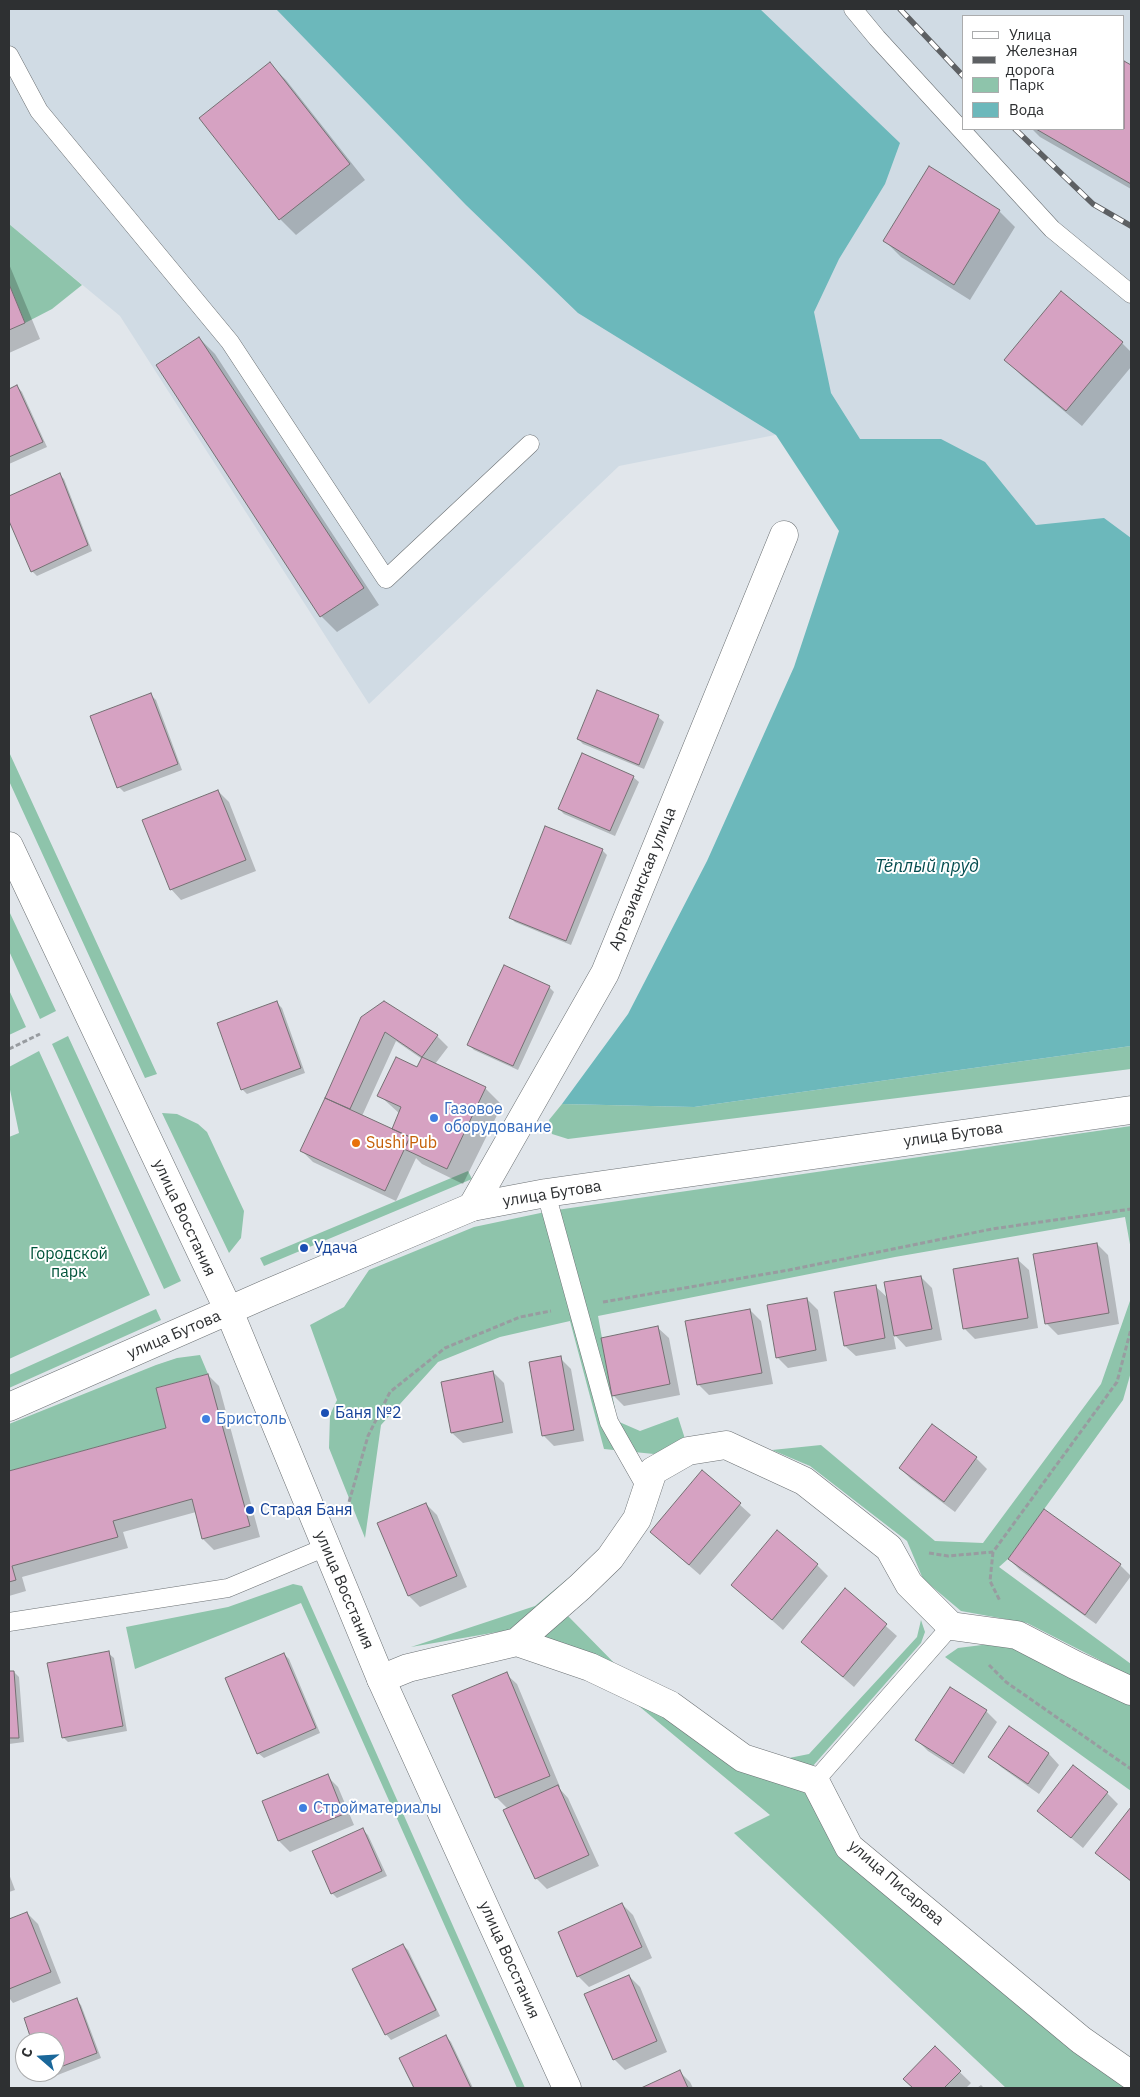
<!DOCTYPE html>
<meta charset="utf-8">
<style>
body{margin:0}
#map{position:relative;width:1140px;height:2097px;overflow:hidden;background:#e1e6eb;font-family:"IBM Plex Sans",sans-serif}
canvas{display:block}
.frame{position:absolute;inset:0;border:10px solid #2e3032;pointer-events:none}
.legend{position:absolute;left:962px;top:15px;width:162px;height:115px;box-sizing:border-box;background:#fff;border:1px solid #abacad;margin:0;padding:6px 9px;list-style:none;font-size:15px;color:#2e3032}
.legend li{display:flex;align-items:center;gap:10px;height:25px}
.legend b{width:25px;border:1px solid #abacad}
.north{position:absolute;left:15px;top:2032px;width:50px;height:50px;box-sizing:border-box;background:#fff;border:1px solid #abacad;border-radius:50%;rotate:289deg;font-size:14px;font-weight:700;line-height:20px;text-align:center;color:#2e3032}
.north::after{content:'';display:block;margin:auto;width:18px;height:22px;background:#1a679a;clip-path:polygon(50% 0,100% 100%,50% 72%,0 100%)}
</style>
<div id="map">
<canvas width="1140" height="2097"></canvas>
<div class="frame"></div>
<ul class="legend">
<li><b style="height:6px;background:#fff"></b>Улица</li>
<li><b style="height:6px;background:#5d6063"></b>Железная дорога</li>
<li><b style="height:14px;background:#8ec4ab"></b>Парк</li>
<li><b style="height:14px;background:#6cb8bb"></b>Вода</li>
</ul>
<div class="north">С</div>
</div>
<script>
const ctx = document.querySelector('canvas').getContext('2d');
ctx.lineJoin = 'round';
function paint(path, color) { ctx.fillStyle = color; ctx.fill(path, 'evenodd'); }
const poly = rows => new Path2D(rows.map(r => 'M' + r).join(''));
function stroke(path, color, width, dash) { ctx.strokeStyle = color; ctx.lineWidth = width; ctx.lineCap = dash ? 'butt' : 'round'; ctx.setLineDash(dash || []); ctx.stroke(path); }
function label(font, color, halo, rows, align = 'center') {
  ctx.font = font + ' "IBM Plex Sans",sans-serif'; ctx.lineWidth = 4; ctx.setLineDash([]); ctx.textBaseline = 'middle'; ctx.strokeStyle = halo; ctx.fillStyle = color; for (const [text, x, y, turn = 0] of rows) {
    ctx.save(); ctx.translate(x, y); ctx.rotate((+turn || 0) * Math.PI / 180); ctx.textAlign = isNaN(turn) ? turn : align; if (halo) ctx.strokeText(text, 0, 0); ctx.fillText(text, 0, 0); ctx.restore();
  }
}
paint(poly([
 [9,9,1131,9,1131,617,775,435,619,466,369,704,120,316,9,224],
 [964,16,1124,16,1124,129,964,129]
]), '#d0dbe4');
paint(poly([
 [9,224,82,285,52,309,25,323,9,284],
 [9,752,157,1074,145,1078,9,781],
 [9,911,56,1011,40,1019,9,951],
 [9,990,26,1027,9,1035],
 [68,1036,181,1281,164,1289,52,1044],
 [1131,1046,1131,1069,568,1139,552,1134,549,1120,562,1104,694,1107],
 [39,1051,150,1295,9,1359,9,1137,19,1133,9,1085,9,1067],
 [162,1113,177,1114,198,1124,207,1132,244,1211,241,1238,229,1253],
 [1131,1126,1131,1250,1125,1217,895,1257,598,1316,617,1421,640,1431,678,1417,686,1442,654,1454,604,1449,570,1321,500,1337,438,1362,381,1425,365,1538,329,1448,330,1415,337,1400,310,1325,344,1307,369,1270,474,1227,550,1211],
 [468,1171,472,1179,264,1266,260,1258],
 [1131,1298,1131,1372,1123,1400,1008,1559,999,1567,1131,1664,1131,1676,1027,1623,961,1611,923,1579,907,1541,810,1466,772,1450,821,1445,935,1541,983,1543,1101,1384],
 [156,1309,161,1320,9,1388,9,1375],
 [200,1355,208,1374,156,1388,166,1428,9,1471,9,1424,156,1365,177,1358],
 [601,1551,548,1601,509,1630,411,1647,535,1606],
 [293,1584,302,1586,525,2088,517,2088,301,1603,135,1669,126,1627,228,1607],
 [568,1616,625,1674,537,1639],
 [921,1620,925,1632,921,1643,812,1767,784,1759,809,1754,917,1637],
 [990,1644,1019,1650,1131,1700,1131,1791,945,1657,958,1648],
 [634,1702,663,1712,741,1768,811,1795,1130,2088,1006,2088,734,1833,770,1815]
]), '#8ec4ab');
paint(poly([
 [276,9,760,9,900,143,885,184,839,259,814,312,831,393,860,439,941,439,985,462,1036,525,1104,518,1131,538,1131,1046,694,1107,562,1104,628,1014,707,861,794,667,839,531,776,435,578,313,466,205]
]), '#6cb8bb');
paint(poly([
 [1124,62,1131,67,1131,189,1040,137,1032,129,1124,129],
 [270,64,286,80,365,180,296,235,280,219,201,119],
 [999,211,1015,227,970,300,901,257,885,241],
 [9,264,40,339,9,353],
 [199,338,215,354,379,605,337,632,321,616],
 [1122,343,1131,352,1131,367,1082,426,1022,376,1006,360],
 [17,386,22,392,47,447,9,464,9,390],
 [59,474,64,479,92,551,37,576,32,571,9,518,9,497],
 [598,692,658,717,664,722,644,769,583,744,578,739],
 [150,694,156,700,182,770,124,792,119,787],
 [633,777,639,782,615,836,564,814,559,809],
 [218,791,229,802,256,871,181,900,171,889],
 [602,850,607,855,571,945,515,922,510,917],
 [549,987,554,992,518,1070,474,1050,469,1045],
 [277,1003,282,1008,305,1073,247,1094,242,1089],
 [384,1003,437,1036,448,1047,435,1064,485,1088,502,1105,463,1184,422,1164,416,1158,396,1201,313,1162,302,1151,362,1018],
 [396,1041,422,1059,418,1069,379,1095,400,1114,397,1133,362,1116],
 [1097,1244,1108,1255,1119,1324,1058,1335,1047,1324,1034,1255],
 [1018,1260,1029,1270,1038,1328,975,1339,964,1328],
 [921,1277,932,1288,942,1340,906,1347,893,1333,896,1349,856,1356,845,1346,875,1286,889,1299],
 [807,1299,818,1310,827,1361,788,1368,777,1357],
 [750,1310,761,1321,773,1384,709,1395,698,1384],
 [658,1328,669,1338,680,1395,624,1406,613,1395],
 [560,1358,571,1369,584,1441,554,1446,543,1435],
 [493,1372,504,1383,513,1433,463,1443,452,1433],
 [208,1375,219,1386,260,1537,214,1550,203,1539,196,1512,123,1532,128,1548,22,1577,26,1591,9,1596,9,1472,168,1429],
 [932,1425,976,1458,987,1469,955,1512,911,1479,900,1468],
 [703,1471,751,1515,700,1575,662,1542],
 [426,1504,437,1515,467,1587,420,1607,409,1596,379,1524],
 [1044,1511,1120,1565,1131,1576,1096,1624,1020,1570,1009,1559],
 [817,1565,828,1576,783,1630,732,1585],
 [845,1590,897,1636,854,1687,813,1652],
 [108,1653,114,1658,127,1731,68,1742,63,1737],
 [284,1654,289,1659,320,1733,264,1758,258,1753],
 [9,1672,14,1672,19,1677,24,1742,9,1744],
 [506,1674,517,1684,560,1787,558,1787,568,1798,599,1866,547,1889,536,1878,508,1809,496,1797],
 [986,1711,997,1722,964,1774,928,1751,917,1740],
 [1010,1728,1049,1754,1059,1765,1039,1794,1001,1767,990,1757],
 [327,1776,338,1787,354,1825,290,1852,279,1841,263,1802],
 [1107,1793,1118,1804,1083,1848,1039,1811],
 [1131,1809,1131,1882,1097,1853],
 [363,1830,368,1835,387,1876,337,1898,332,1893],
 [9,1874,15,1890,9,1892],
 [622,1904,633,1915,652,1958,589,1987,578,1976],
 [27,1913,38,1924,61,1983,13,2003,9,1998,9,1921],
 [403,1945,408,1950,440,2016,391,2040,386,2034],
 [629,1976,640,1987,667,2052,625,2070,614,2059],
 [76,2000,81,2005,101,2058,50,2078,45,2072,55,2072,55,2042,34,2042],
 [446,2036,451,2042,473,2088,415,2088,401,2058],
 [935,2048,971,2083,966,2088,914,2088,905,2079],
 [679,2071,690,2082,693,2088,644,2088],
 [981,2085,984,2088,977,2088]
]), '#0003');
const building = poly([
 [1124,61,1131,65,1131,184,1036,129,1124,129,1124,61],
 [270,62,350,164,279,220,199,118,270,62],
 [929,166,1000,210,954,285,883,241,929,166],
 [9,284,25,323,9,330,9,284],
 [1061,291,1123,342,1066,411,1004,360,1061,291],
 [199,337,364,588,320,617,156,365,199,337],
 [17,385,43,442,9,457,9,389,17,385],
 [60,473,88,545,31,572,9,521,9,496,60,473],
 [597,690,659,715,639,765,577,739,597,690],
 [151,693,178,764,117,788,90,716,151,693],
 [582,753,634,776,610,831,558,809,582,753],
 [218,790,246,860,170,890,142,820,218,790],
 [545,826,603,849,566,941,509,918,545,826],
 [504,965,550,986,513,1066,467,1045,504,965],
 [277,1001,301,1068,241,1090,217,1023,277,1001],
 [384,1001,438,1035,422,1057,385,1032,350,1109,325,1098,361,1017,384,1001],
 [396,1057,417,1067,422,1057,486,1087,447,1169,404,1149,410,1137,392,1129,401,1107,377,1096,396,1057],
 [325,1098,410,1137,385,1191,300,1151,325,1098],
 [1097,1243,1109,1313,1045,1324,1033,1254,1097,1243],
 [1018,1258,1028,1318,963,1329,953,1269,1018,1258],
 [921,1276,932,1329,894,1336,884,1282,921,1276],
 [876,1285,885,1338,844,1346,834,1292,876,1285],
 [807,1298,816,1350,776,1358,767,1305,807,1298],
 [750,1309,762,1373,697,1385,685,1321,750,1309],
 [658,1326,670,1384,612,1396,601,1338,658,1326],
 [561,1356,574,1430,542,1436,529,1362,561,1356],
 [493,1371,503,1422,451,1433,441,1382,493,1371],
 [208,1374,250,1526,202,1539,192,1499,113,1521,118,1537,12,1566,16,1580,9,1582,9,1471,166,1428,156,1388,208,1374],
 [932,1424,977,1457,944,1502,899,1468,932,1424],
 [702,1470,741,1503,689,1565,650,1532,702,1470],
 [426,1503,457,1576,408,1596,377,1523,426,1503],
 [1044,1509,1121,1564,1085,1615,1008,1559,1044,1509],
 [777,1530,818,1564,772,1620,731,1585,777,1530],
 [845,1588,887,1624,843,1677,801,1642,845,1588],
 [109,1651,123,1726,62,1738,47,1663,109,1651],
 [284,1653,316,1728,257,1754,225,1678,284,1653],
 [9,1671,14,1671,19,1738,9,1738,9,1671],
 [507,1672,550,1776,495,1798,452,1695,507,1672],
 [950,1687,987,1710,953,1764,915,1740,950,1687],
 [1009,1726,1049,1753,1028,1784,988,1757,1009,1726],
 [1073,1765,1108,1792,1071,1838,1037,1811,1073,1765],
 [328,1774,344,1814,278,1841,262,1801,328,1774],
 [558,1785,589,1855,535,1879,503,1810,558,1785],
 [1131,1807,1131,1881,1095,1853,1131,1807],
 [363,1828,382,1871,331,1894,312,1851,363,1828],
 [622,1903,642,1947,577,1977,558,1932,622,1903],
 [27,1912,51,1972,9,1989,9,1919,27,1912],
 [403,1944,436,2010,385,2035,352,1969,403,1944],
 [629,1975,657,2041,613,2060,584,1994,629,1975],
 [77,1998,97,2053,55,2069,55,2042,32,2042,24,2018,77,1998],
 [446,2035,471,2088,414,2088,399,2058,446,2035],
 [935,2046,961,2071,944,2088,913,2088,903,2079,935,2046],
 [680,2070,688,2088,641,2088,680,2070]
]);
paint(building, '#d6a2c2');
stroke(building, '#757073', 1);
const lane = poly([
 [853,9,877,38,1052,229,1131,294],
 [9,55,39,111,230,342,386,579,530,444],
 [546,1193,609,1422,647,1489],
 [9,1622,228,1588,326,1547],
 [815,1781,951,1626]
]);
const street = poly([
 [472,1207,605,973,784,535],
 [517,1642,580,1587,610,1558,637,1519,653,1471,688,1451,726,1445,804,1481,889,1548,909,1584,951,1626,1017,1635,1075,1665,1131,1691],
 [381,1679,408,1668,517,1642,590,1667,670,1705,743,1758,815,1781,849,1847,1081,2040,1131,2075]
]);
const secondary = poly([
 [9,846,229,1311,381,1679,567,2088],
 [9,1407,266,1294,472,1207,546,1193,1131,1110]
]);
stroke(lane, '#6c7174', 19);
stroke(street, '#6c7174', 29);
stroke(secondary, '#6c7174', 29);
stroke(poly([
 [9,1049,40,1034],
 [603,1302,789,1270,992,1229,1131,1209],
 [347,1509,368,1436,390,1392,445,1348,520,1317,551,1311],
 [993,1552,990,1581,1000,1601],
 [929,1553,948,1556,993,1552,1117,1382,1131,1329],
 [989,1665,1006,1682,1131,1769]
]), '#989ca0', 3, [5, 2.5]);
stroke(lane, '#fff', 18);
stroke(street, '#fff', 28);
stroke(secondary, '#fff', 28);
const rail = poly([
 [900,9,964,77],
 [1015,129,1093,204,1131,226]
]);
stroke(rail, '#5d6063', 5.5);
stroke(rail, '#fff', 4, [11]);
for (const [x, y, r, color] of [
 [434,1118,5,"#3f7fe0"],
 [356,1143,5,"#e8710a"],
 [304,1248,5,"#1a4fb4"],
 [325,1413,5,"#1a4fb4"],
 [206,1419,5,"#3f7fe0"],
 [250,1510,5,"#1a4fb4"],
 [303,1808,5,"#3f7fe0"]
]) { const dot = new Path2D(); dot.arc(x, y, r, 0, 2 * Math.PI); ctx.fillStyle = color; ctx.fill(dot); stroke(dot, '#fff', 2); }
label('16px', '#2e3032', '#fff', [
 ["Артезианская улица",643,879,-68],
 ["улица Бутова",953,1135,-8],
 ["улица Бутова",552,1194,-9],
 ["улица Восстания",184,1218,65],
 ["улица Бутова",174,1335,-23],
 ["улица Восстания",344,1590,67],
 ["улица Писарева",896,1883,41],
 ["улица Восстания",509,1960,66]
]);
label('16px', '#366cbe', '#fff', [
 ["Газовое",444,1109],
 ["оборудование",444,1127],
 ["Бристоль",216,1419],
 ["Стройматериалы",313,1808]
], 'left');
label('16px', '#c56008', '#fff', [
 ["Sushi Pub",366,1143]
], 'left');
label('16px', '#164399', '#fff', [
 ["Удача",314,1248],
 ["Баня №2",335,1413],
 ["Старая Баня",260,1510]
], 'left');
label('16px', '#00543a', '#fff', [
 ["Городской",69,1254],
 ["парк",69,1272]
]);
label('italic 18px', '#054d50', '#fff', [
 ["Тёплый пруд",927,867]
]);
</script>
